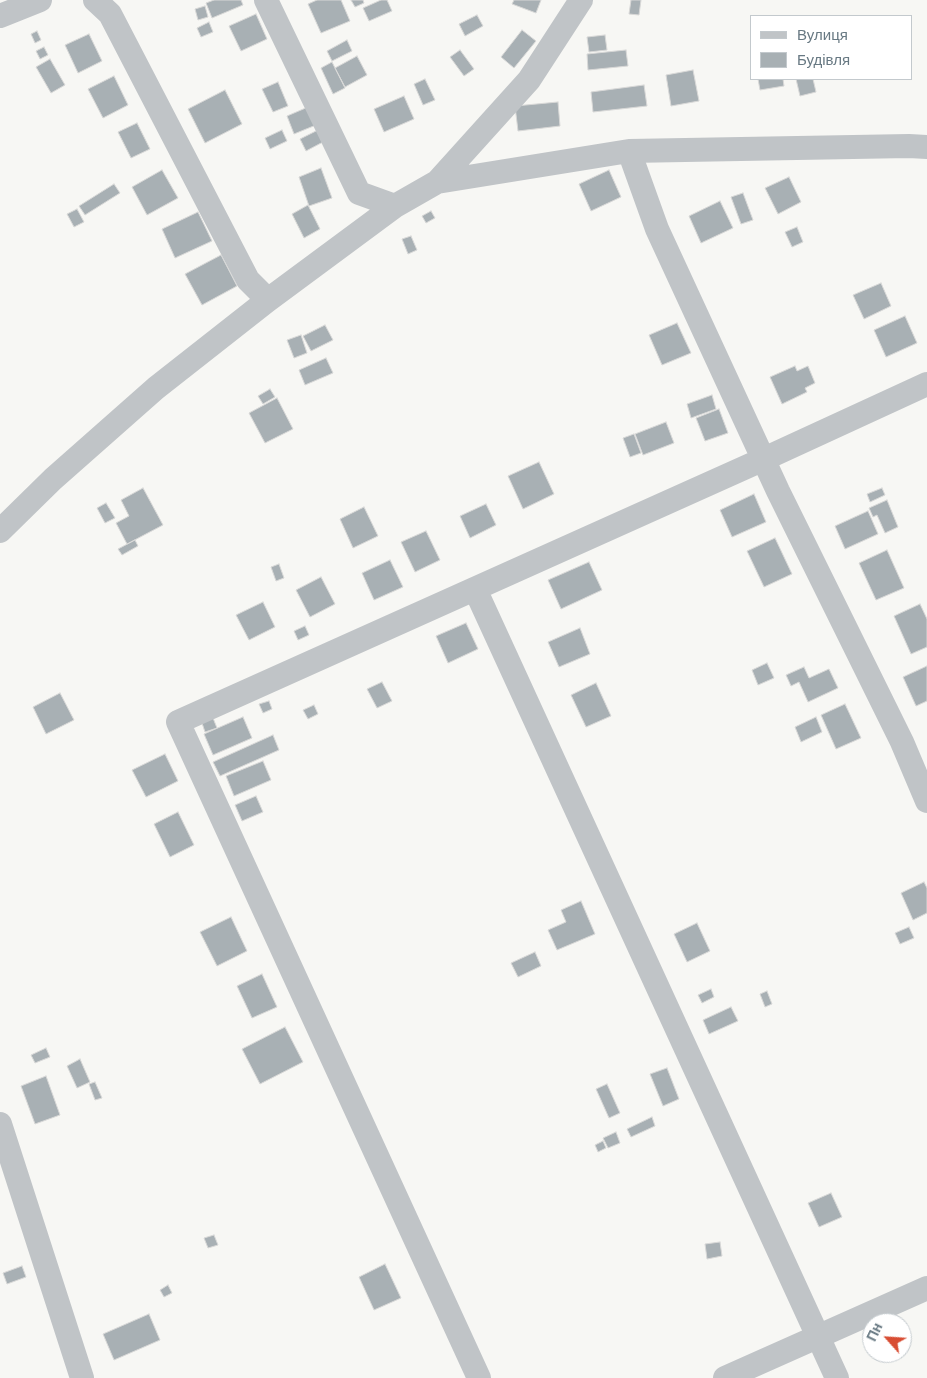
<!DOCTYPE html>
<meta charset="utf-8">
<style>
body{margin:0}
#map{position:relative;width:927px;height:1378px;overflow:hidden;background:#f7f7f4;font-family:Helvetica,sans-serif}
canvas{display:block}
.legend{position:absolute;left:750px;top:15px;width:162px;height:65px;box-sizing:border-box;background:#fff;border:1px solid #c3c9cd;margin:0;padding:6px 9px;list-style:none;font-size:15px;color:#687983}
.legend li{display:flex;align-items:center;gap:10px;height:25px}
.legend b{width:25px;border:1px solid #c3c9cd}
.north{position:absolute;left:862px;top:1313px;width:50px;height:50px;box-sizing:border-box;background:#fff;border:1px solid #c3c9cd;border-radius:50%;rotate:296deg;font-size:14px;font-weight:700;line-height:20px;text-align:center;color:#687983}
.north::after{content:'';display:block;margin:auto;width:18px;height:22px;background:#d84d33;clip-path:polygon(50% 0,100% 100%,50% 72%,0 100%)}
</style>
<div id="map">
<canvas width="927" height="1378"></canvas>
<ul class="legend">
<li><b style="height:6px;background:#c0c4c7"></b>Вулиця</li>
<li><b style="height:14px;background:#a8b0b4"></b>Будівля</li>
</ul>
<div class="north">Пн</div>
</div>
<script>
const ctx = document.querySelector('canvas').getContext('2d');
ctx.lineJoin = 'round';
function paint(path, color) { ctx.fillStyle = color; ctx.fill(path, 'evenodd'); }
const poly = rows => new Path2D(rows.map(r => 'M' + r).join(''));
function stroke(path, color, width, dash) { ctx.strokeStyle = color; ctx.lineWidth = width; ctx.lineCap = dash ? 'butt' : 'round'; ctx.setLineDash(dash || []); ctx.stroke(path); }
const building = poly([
 [214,0,241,0,243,5,212,18,206,3,214,0],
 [317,0,341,0,350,21,321,33,308,4,317,0],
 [351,0,363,0,364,3,355,7,351,0],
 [381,0,387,0,392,11,369,21,363,8,381,0],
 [514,0,541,0,536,13,512,4,514,0],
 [631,0,641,0,639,15,629,14,631,0],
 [205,6,208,17,198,20,195,9,205,6],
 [256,14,267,39,241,51,229,26,256,14],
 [477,15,483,26,465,36,459,24,477,15],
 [209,22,213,32,201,37,197,28,209,22],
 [522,30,536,41,514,68,501,57,522,30],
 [37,31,41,40,35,43,31,34,37,31],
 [89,34,102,61,78,73,65,45,89,34],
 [605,35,607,50,589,52,587,37,605,35],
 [347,40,352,51,332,61,327,51,347,40],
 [44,47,48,55,40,59,36,51,44,47],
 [460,50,474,69,464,76,450,57,460,50],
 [626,50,628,66,588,70,587,54,626,50],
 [357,56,367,75,345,87,335,68,357,56],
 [50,59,65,85,51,93,36,67,50,59],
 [332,62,345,88,333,94,321,68,332,62],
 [693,70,699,101,671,106,666,75,693,70],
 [114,76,128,105,103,118,88,89,114,76],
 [425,79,435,100,423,105,414,84,425,79],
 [758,79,783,79,784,86,760,90,758,79],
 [796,79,813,79,816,92,800,96,796,79],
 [278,82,288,106,273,112,262,89,278,82],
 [644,85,647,106,593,112,591,92,644,85],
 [225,90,242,124,205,143,188,109,225,90],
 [404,96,414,119,384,132,374,109,404,96],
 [558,102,560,126,518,131,515,106,558,102],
 [308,107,316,125,294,134,287,116,308,107],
 [137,123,150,149,131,158,118,132,137,123],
 [282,130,287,141,270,149,265,138,282,130],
 [318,130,323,142,306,151,300,139,318,130],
 [321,168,332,198,309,206,299,177,321,168],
 [162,170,178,198,147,215,132,187,162,170],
 [609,170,621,197,591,211,579,184,609,170],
 [789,177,801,202,778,214,765,188,789,177],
 [114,184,120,193,85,215,79,206,114,184],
 [743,193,753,220,741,224,731,197,743,193],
 [720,201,733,228,701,243,689,216,720,201],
 [308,205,320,229,304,238,292,214,308,205],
 [77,209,84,222,74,227,67,214,77,209],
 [431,211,435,218,426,223,422,216,431,211],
 [198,212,212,241,175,258,162,229,198,212],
 [797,227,803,242,792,247,785,232,797,227],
 [411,236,417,250,408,254,402,239,411,236],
 [221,255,237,286,202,305,185,274,221,255],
 [881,283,891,306,864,319,853,295,881,283],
 [905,316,917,343,886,357,874,330,905,316],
 [677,323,691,353,662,365,649,335,677,323],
 [325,325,333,340,311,351,303,336,325,325],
 [301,335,307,353,294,358,287,340,301,335],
 [326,358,333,373,305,385,299,370,326,358],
 [795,366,797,371,808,366,815,383,805,388,807,392,782,404,770,377,795,366],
 [270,389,275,397,263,404,258,396,270,389],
 [712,395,716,409,691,418,687,404,712,395],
 [277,398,293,429,265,443,249,413,277,398],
 [719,409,728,433,705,441,696,418,719,409],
 [666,422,674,443,643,455,635,434,666,422],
 [634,434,641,453,630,457,623,438,634,434],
 [539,462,554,494,523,509,508,476,539,462],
 [143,488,163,525,127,544,116,523,129,516,121,500,143,488],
 [882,488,885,495,870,502,867,494,882,488],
 [754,494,766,522,732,537,720,510,754,494],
 [887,500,898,527,885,533,877,515,873,517,869,508,887,500],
 [106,503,115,518,105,523,97,508,106,503],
 [486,504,496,525,470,538,460,516,486,504],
 [364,507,378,536,353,548,340,519,364,507],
 [868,511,878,534,845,549,835,526,868,511],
 [426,531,440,560,415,572,401,542,426,531],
 [775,538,792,574,764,587,747,551,775,538],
 [135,540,138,546,122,555,118,549,135,540],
 [887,550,904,588,876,600,859,563,887,550],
 [390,560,403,587,374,600,362,573,390,560],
 [589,562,602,590,561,609,548,580,589,562],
 [279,564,284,578,276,581,271,567,279,564],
 [321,577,335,604,310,617,296,590,321,577],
 [263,602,275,627,249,640,236,615,263,602],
 [920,604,927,619,927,647,911,654,894,616,920,604],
 [466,623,478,649,448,663,436,636,466,623],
 [305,626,309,635,298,640,294,631,305,626],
 [580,628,590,654,559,667,548,642,580,628],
 [767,663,774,678,758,685,752,670,767,663],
 [927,666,927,701,916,706,903,677,927,666],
 [804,667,809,678,829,669,838,688,808,702,799,682,791,686,786,675,804,667],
 [382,682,392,701,377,708,367,689,382,682],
 [596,683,611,716,586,727,571,695,596,683],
 [60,693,74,720,46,734,33,707,60,693],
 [269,701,272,709,263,713,259,704,269,701],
 [845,704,861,738,836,749,821,715,845,704],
 [314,705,318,714,308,719,303,710,314,705],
 [211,713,217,728,205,732,200,717,211,713],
 [243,717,252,738,213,755,204,734,243,717],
 [816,717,822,732,801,742,795,727,816,717],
 [273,735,279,750,220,776,213,762,273,735],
 [165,754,178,781,146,797,132,770,165,754],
 [263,761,271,780,234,796,226,776,263,761],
 [256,796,263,812,242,821,235,805,256,796],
 [178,812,194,845,170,857,154,824,178,812],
 [924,882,927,888,927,913,913,920,901,893,924,882],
 [581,901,595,934,557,950,548,930,566,922,561,910,581,901],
 [231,917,247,951,217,966,200,932,231,917],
 [697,923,710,951,687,962,674,934,697,923],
 [909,927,914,938,900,944,895,933,909,927],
 [535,952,541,966,518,977,511,963,535,952],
 [262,974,277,1007,252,1018,237,986,262,974],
 [711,989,714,997,702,1003,698,995,711,989],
 [767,991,772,1004,765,1007,760,994,767,991],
 [731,1007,738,1021,709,1034,703,1020,731,1007],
 [285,1027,303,1062,260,1084,242,1049,285,1027],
 [46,1048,50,1057,35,1063,31,1055,46,1048],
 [80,1059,90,1082,77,1088,67,1066,80,1059],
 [667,1068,679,1099,663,1106,650,1074,667,1068],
 [46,1076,60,1115,35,1124,21,1086,46,1076],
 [95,1082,102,1098,95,1100,89,1084,95,1082],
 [607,1084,620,1113,609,1118,596,1089,607,1084],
 [652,1117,655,1126,631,1137,627,1129,652,1117],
 [616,1132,620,1143,608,1148,603,1138,616,1132],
 [603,1141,606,1148,598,1152,595,1145,603,1141],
 [831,1193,842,1217,819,1227,808,1203,831,1193],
 [214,1235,218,1245,208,1248,204,1238,214,1235],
 [720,1242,722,1256,707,1259,705,1244,720,1242],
 [385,1264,401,1298,374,1310,359,1277,385,1264],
 [22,1266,26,1277,7,1284,3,1273,22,1266],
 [168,1285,172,1293,164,1297,160,1290,168,1285],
 [149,1314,160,1340,114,1360,103,1334,149,1314]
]);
paint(building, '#a8b0b4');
stroke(building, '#d8d8d7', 1);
stroke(poly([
 [95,0,110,14,248,280,268,300],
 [266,0,359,193,395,206],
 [0,16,40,0],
 [629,151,657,229,778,491,902,742,927,801],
 [437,182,529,80,581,0],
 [0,531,53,479,156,388,268,300,395,206,437,182,629,151,909,146,927,147],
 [475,589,837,1378],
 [0,1124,82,1378],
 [479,1378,178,722,764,459,927,384],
 [725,1378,927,1288]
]), '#c0c4c7', 24);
</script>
